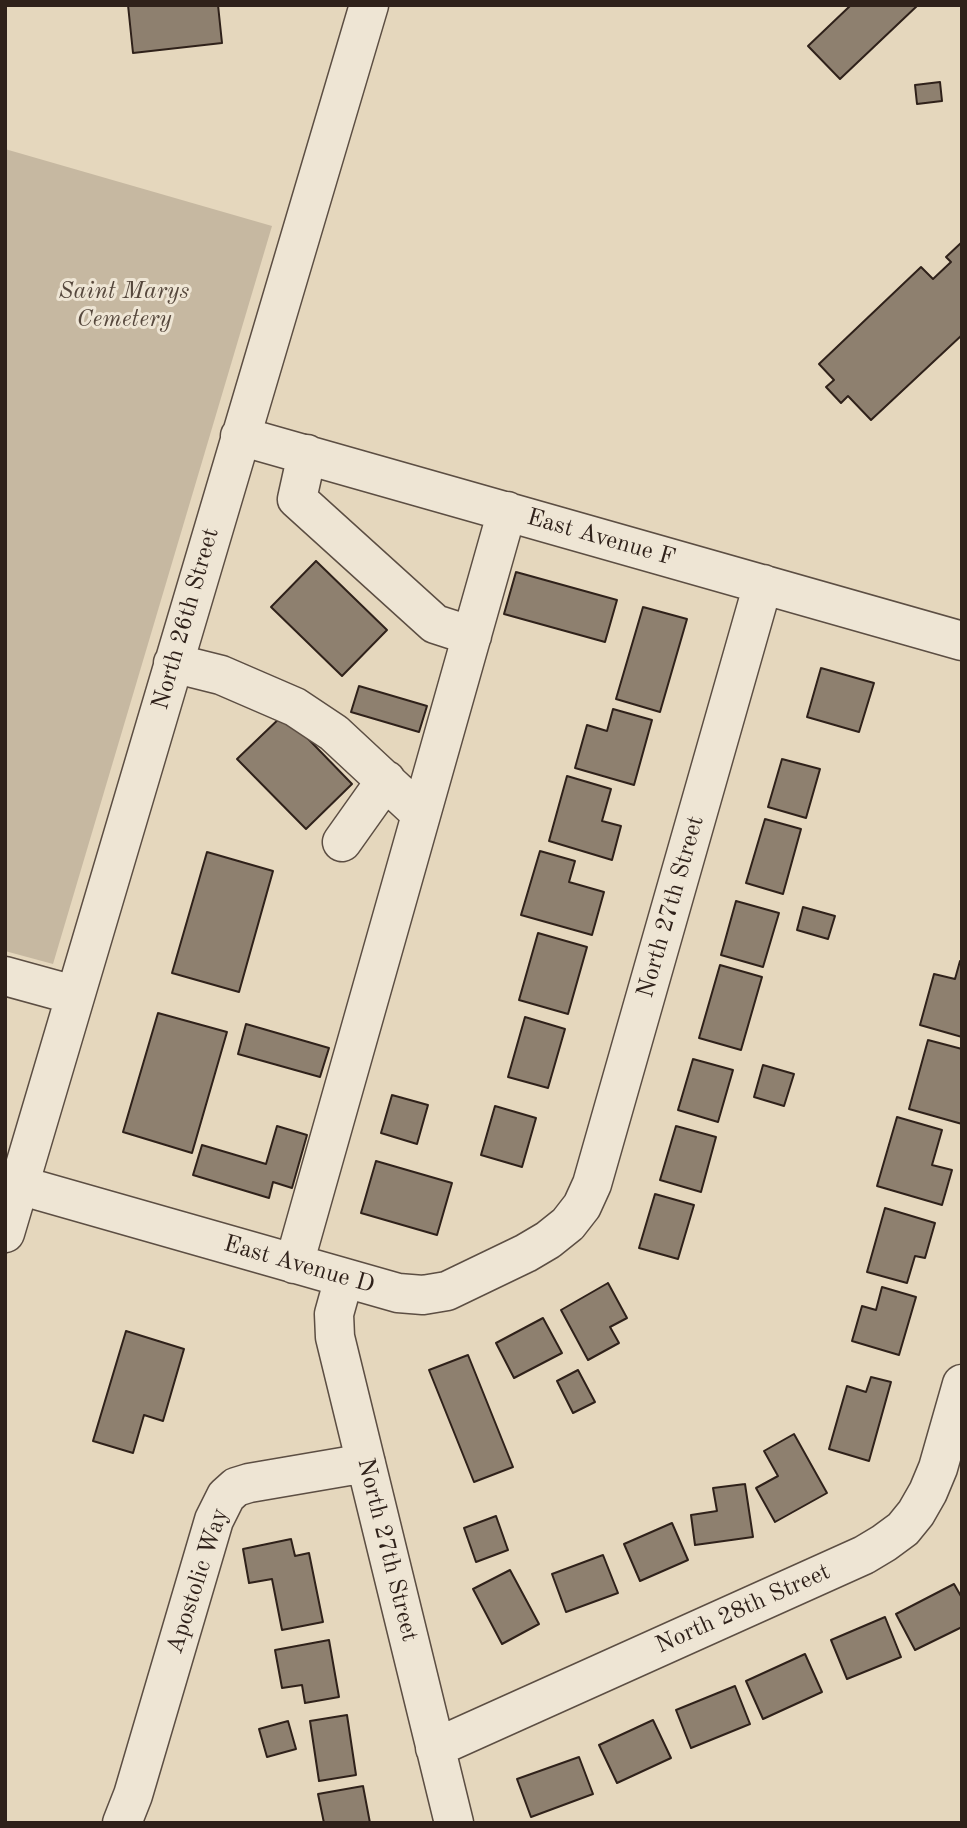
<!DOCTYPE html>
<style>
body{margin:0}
#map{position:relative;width:967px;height:1828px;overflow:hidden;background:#e5d7bd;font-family:"Old Standard TT",serif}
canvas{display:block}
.frame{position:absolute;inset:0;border:7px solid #2f211a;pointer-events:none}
</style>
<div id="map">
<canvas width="967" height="1828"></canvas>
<div class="frame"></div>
</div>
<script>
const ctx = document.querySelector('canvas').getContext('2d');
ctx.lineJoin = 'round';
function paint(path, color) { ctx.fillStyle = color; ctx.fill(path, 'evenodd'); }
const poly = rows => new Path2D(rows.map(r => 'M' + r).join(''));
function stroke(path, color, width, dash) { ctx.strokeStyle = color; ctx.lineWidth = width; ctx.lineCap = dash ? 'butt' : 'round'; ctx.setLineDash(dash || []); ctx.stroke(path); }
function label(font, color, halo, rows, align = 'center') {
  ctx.font = font + ' "Old Standard TT",serif'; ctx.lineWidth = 6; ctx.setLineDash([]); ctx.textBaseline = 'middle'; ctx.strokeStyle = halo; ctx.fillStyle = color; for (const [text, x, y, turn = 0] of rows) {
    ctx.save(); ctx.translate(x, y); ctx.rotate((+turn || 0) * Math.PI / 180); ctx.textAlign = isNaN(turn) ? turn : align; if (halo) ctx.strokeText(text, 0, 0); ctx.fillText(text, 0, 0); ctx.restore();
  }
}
paint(poly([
 [5,149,272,226,53,964,5,951]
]), '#c6b8a1');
const building = poly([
 [128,5,218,5,222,43,133,53,128,5],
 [851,5,918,5,840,79,808,46,851,5],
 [940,82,942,101,917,104,915,85,940,82],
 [962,242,962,335,871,420,848,396,841,403,826,387,834,380,819,364,921,267,933,279,951,262,946,257,962,242],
 [316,561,387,630,342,676,271,607,316,561],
 [516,572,617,600,605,642,504,614,516,572],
 [643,607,687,619,660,712,616,699,643,607],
 [821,668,874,683,859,732,807,717,821,668],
 [359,686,427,706,419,732,351,712,359,686],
 [613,709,652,720,634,785,575,768,587,725,607,731,613,709],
 [284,714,352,784,306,829,237,759,284,714],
 [782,759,820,769,806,818,768,807,782,759],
 [567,776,611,789,602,821,621,826,612,860,549,841,567,776],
 [765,819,801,829,783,894,746,883,765,819],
 [540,851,575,861,569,882,604,892,592,935,521,915,540,851],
 [207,852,273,871,239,992,172,973,207,852],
 [736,901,779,913,763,967,721,955,736,901],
 [803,907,835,916,828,939,797,930,803,907],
 [538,933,587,947,568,1014,519,1000,538,933],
 [960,961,962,961,962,1037,920,1025,934,974,955,979,960,961],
 [720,965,762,977,741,1050,699,1038,720,965],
 [158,1013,227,1032,192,1153,123,1132,158,1013],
 [525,1017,565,1029,548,1088,508,1077,525,1017],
 [246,1024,329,1048,320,1077,238,1054,246,1024],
 [928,1040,962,1049,962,1124,909,1109,928,1040],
 [693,1059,733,1070,718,1122,678,1110,693,1059],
 [763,1065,794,1074,784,1106,754,1097,763,1065],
 [392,1095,428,1105,417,1144,381,1133,392,1095],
 [495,1106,536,1118,522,1167,481,1155,495,1106],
 [897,1117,942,1130,932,1165,952,1170,942,1205,877,1186,897,1117],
 [277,1126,307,1135,292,1188,273,1182,269,1198,193,1175,202,1145,266,1164,277,1126],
 [676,1126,716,1137,701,1192,660,1180,676,1126],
 [376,1161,452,1183,437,1235,361,1213,376,1161],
 [655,1194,694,1205,678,1259,639,1248,655,1194],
 [885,1208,935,1223,925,1258,915,1256,907,1283,867,1272,885,1208],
 [608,1283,627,1318,610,1327,619,1343,588,1360,561,1310,608,1283],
 [882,1287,916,1297,899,1355,852,1341,862,1306,876,1310,882,1287],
 [543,1318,562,1353,514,1378,496,1343,543,1318],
 [126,1331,184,1349,163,1421,144,1415,133,1453,93,1441,126,1331],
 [468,1355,513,1467,474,1482,429,1370,468,1355],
 [578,1370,595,1402,573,1413,557,1381,578,1370],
 [871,1377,891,1382,869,1461,829,1449,847,1386,866,1392,871,1377],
 [794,1434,827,1493,775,1522,756,1488,778,1476,764,1451,794,1434],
 [745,1484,753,1537,695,1545,691,1515,717,1511,713,1488,745,1484],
 [496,1516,508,1550,476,1562,464,1528,496,1516],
 [672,1523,688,1560,640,1581,624,1544,672,1523],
 [291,1539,295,1556,309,1553,323,1622,282,1630,272,1579,249,1583,243,1549,291,1539],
 [603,1555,618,1593,566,1612,552,1574,603,1555],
 [510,1570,539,1624,502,1644,473,1589,510,1570],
 [954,1584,962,1598,962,1627,915,1650,896,1614,954,1584],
 [885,1617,901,1657,847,1679,831,1640,885,1617],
 [329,1640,339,1697,305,1703,302,1685,282,1688,275,1650,329,1640],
 [805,1654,822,1692,763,1719,746,1681,805,1654],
 [735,1686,750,1724,691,1748,676,1710,735,1686],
 [347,1715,356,1775,319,1781,310,1721,347,1715],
 [653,1720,671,1758,617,1783,599,1745,653,1720],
 [288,1721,296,1749,267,1757,259,1729,288,1721],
 [579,1757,593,1794,531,1817,517,1779,579,1757],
 [363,1786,370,1823,324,1823,318,1794,363,1786]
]);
paint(building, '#8e806f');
stroke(building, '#2f211a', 2);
const minor = poly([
 [240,436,962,641],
 [307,454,297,499,435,624,472,636],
 [173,663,221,675,295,707,334,733,421,814],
 [342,842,386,780],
 [5,976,74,995],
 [19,1185,398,1293,423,1295,447,1291,526,1253,548,1240,568,1224,582,1206,592,1184,763,584],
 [5,1233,369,5],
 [294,1264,507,511],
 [344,1278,334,1314,335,1337,454,1823],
 [435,1748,864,1555,884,1543,903,1529,916,1513,928,1492,938,1468,962,1384],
 [122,1823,133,1795,214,1520,226,1496,236,1487,249,1483,366,1463]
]);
stroke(minor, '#5c4e43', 41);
stroke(minor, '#eee5d4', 38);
label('italic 24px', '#55473c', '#eee5d4', [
 ["Saint Marys",124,292],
 ["Cemetery",124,320]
]);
label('24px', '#2f211a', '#eee5d4', [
 ["East Avenue F",601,538,16],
 ["North 26th Street",186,619,-74],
 ["North 27th Street",671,907,-74],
 ["East Avenue D",299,1265,16],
 ["North 27th Street",387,1550,76],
 ["Apostolic Way",198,1581,-72],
 ["North 28th Street",743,1609,-24]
]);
</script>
